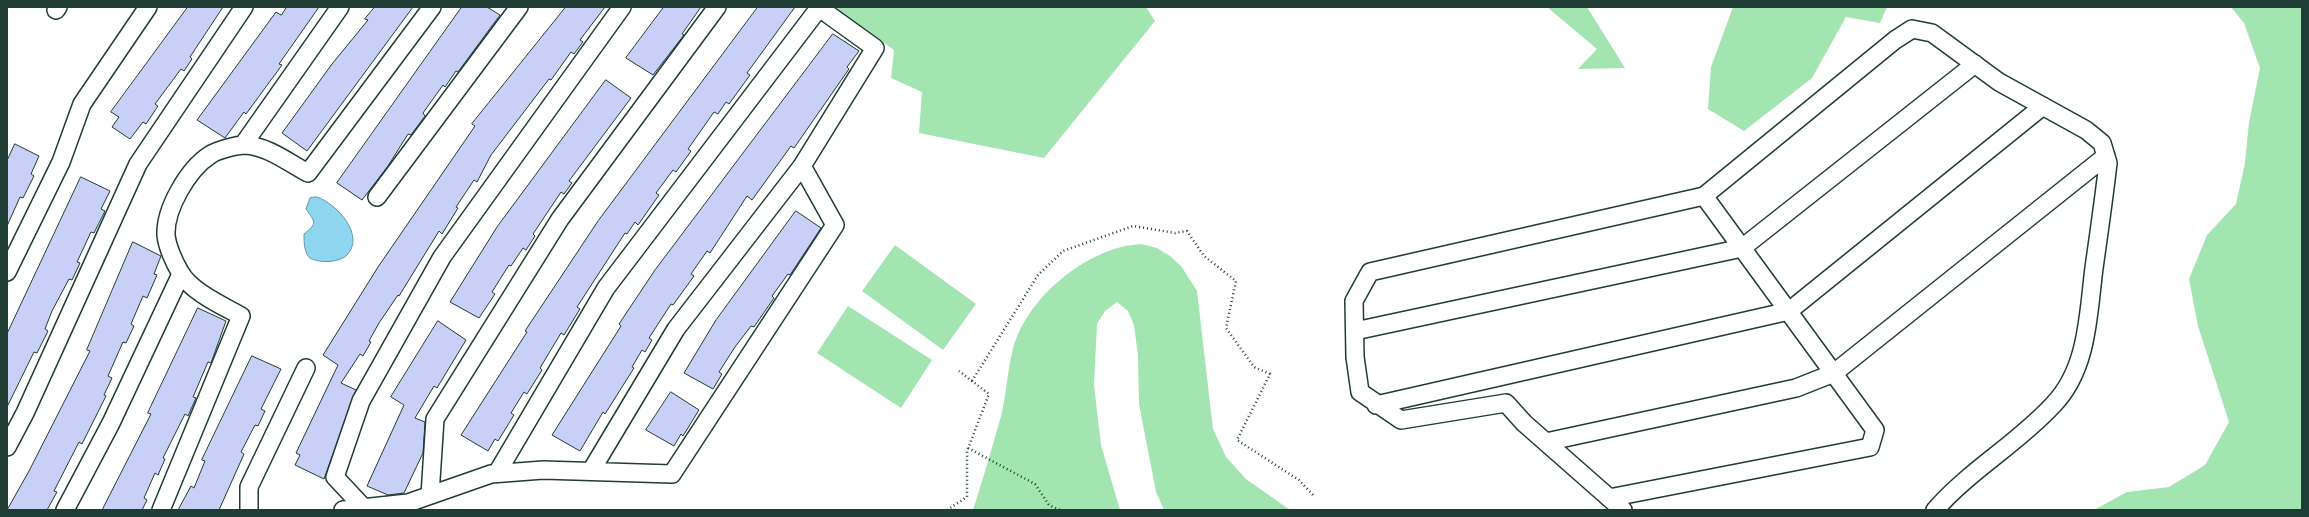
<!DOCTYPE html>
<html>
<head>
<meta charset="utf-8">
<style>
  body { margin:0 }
  #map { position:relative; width:2309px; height:517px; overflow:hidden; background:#fff; font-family:Delius,sans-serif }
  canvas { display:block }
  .frame { position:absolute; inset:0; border:8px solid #1f3d34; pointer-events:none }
</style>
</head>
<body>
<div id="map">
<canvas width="2309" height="517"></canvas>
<div class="frame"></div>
</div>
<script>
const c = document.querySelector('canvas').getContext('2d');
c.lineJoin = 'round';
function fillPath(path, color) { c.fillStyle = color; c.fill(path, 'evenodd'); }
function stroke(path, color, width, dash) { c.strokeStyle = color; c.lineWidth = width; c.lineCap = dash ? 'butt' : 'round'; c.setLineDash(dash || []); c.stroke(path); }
const green = new Path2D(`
  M834,7H1146L1155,21L1044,158L919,133L922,92L891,78L894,50Z
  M1547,7H1587L1625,68L1578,69L1597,49Z
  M1733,7H1887L1880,23L1846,17L1812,78L1744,131L1708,109L1711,67Z
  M2231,7H2302V510H2094L2127,492L2169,487L2205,465L2229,422L2198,326L2189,279L2207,235L2236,204L2245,163L2249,122L2260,68L2244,23Z
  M1141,244L1157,248L1170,256L1181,266L1197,291L1213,429L1226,457L1246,479L1290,510H1164L1156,492L1139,404L1138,356L1134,325L1128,311L1117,302L1105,311L1097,324L1094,385L1101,445L1120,510H973C983,479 992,448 1001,416C1006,396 1007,374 1012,353C1024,299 1087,247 1141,244Z
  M895,245L976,304L943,350L862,291Z
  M848,306L932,360L901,408L817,353Z`);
const water = new Path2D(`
  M317,197C336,203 367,236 346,256C338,263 318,263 310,258C304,253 304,242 304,234C318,223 315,222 306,209L310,198Z`);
const building = new Path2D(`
  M188,7H223L190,57L192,59L184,71L181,69L155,104L158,106L146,124L143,122L130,139L112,127L119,117L111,112Z
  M287,7H319L279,64L282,65L246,114L244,112L225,138L197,120L276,12L281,15Z
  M375,7H413L307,151L282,133L332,64L368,20L365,19Z
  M462,7H487L500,15L458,72L456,71L445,87L443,85L423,113L425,116L411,135L408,134L388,166L362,200L337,183Z
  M566,7H605L580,40L583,42L574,54L571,52L551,80L549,79L491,155L477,182L474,180L456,207L458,208L442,234L439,231L399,296L398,295L379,323L369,341L371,342L363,356L360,354L341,383L356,390L324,479L295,465L300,455L296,453L338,365L323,355L378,267L475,126L472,124Z
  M664,7H701L682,34L684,35L653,75L626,58Z
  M758,7H795L747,73L750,75L729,104L726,102L718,114L714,112L688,149L691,151L676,172L673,170L656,193L659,195L638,225L635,222L627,234L625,233L577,307L580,309L564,335L561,333L540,368L542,370L527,394L524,392L511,413L514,415L498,441L495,439L488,451L461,435L527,332L525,331L598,221Z
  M833,34L859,51L847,67L849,69L794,148L791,146L752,200L747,196L710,253L707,251L691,274L694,276L673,305L671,304L649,338L652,340L645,352L642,350L632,367L634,368L605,414L603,412L580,451L552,435L621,326L619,324L655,270Z
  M606,80L631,98L569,181L572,183L564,194L561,192L533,234L535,236L526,250L523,248L511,266L509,265L492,292L495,294L479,318L450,302L497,227Z
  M15,144L39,156L31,174L34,176L23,198L20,197L7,226V161Z
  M81,177L110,191L101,209L105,211L94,233L91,232L77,262L80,263L72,280L69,279L52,311L45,329L48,331L37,353L34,352L7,407V334Z
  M796,211L821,228L790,275L788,274L772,296L774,298L754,327L751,326L735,347L719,372L722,374L713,389L684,373L716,320Z
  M133,242L161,256L154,274L157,275L147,298L143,296L131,324L134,326L126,343L123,342L108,376L112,378L104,395L106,396L82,444L79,442L54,491L57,492L47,510H7L29,471L90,351L87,350Z
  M198,308L226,321L211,363L208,362L193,397L196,398L188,416L185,414L163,458L165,459L158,475L155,473L144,498L147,500L142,510H102L151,414L148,413Z
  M438,321L466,340L437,388L434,386L415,418L425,422L423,453L404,493L388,495L367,486L404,405L391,397Z
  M252,356L281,369L261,409L265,411L258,426L255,425L241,452L244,454L219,510H178L191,486L194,488L205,461L202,460Z
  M671,392L699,410L683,436L681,434L674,446L646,430Z`);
const path = new Path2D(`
  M972,381L1038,275L1063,251L1133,226L1175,233L1187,231L1204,256L1236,281L1226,328L1254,367L1270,374L1237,440L1299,480L1314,496
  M968,448L1035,484L1049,505L1060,510
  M947,510L967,497V451L989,394L959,371`);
const minor = new Path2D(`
  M56,10L58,7
  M243,145L340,7
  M377,197L519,7
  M7,272L61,162L82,104L148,7
  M1355,331L1742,248L1704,196
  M1376,405L1789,311L2043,106
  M1546,442L1796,388L1834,373L2106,156
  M7,447L25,413L138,164L244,7
  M591,471L676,329L802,166L875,48L818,7
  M497,473L606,288L819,8
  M430,495L435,419L560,219L717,7
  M1609,498L1870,447L1875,430L1742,248L1975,64
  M364,508L335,477L361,401L442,257L622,7
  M65,510L111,423L181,274
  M161,510L241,316C223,306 190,291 180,272C174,262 167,246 166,235C165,209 188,169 210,155C217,150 237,145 245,145C268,146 289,163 308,173L432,7
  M249,510V487L306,368
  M343,510L408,503L491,474L543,470L672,474L835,225L802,166
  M1623,510L1524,423L1506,403L1401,420L1360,392L1355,357L1354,301L1370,272L1704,196L1895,40L1912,29L1932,33L1999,82L2086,130L2102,143L2108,163C2104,198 2099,233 2094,268C2088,315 2088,369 2053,405C2017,444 1970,470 1935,510`);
fillPath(green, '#a3e5b0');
fillPath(water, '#8ed6ef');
stroke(water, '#6299a4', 1);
fillPath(building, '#c8d0f8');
stroke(building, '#1f3d34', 1);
stroke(minor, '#1f3d34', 20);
stroke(path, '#1f3d34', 2.5, [1, 3]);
stroke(minor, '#fff', 17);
</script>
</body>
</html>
